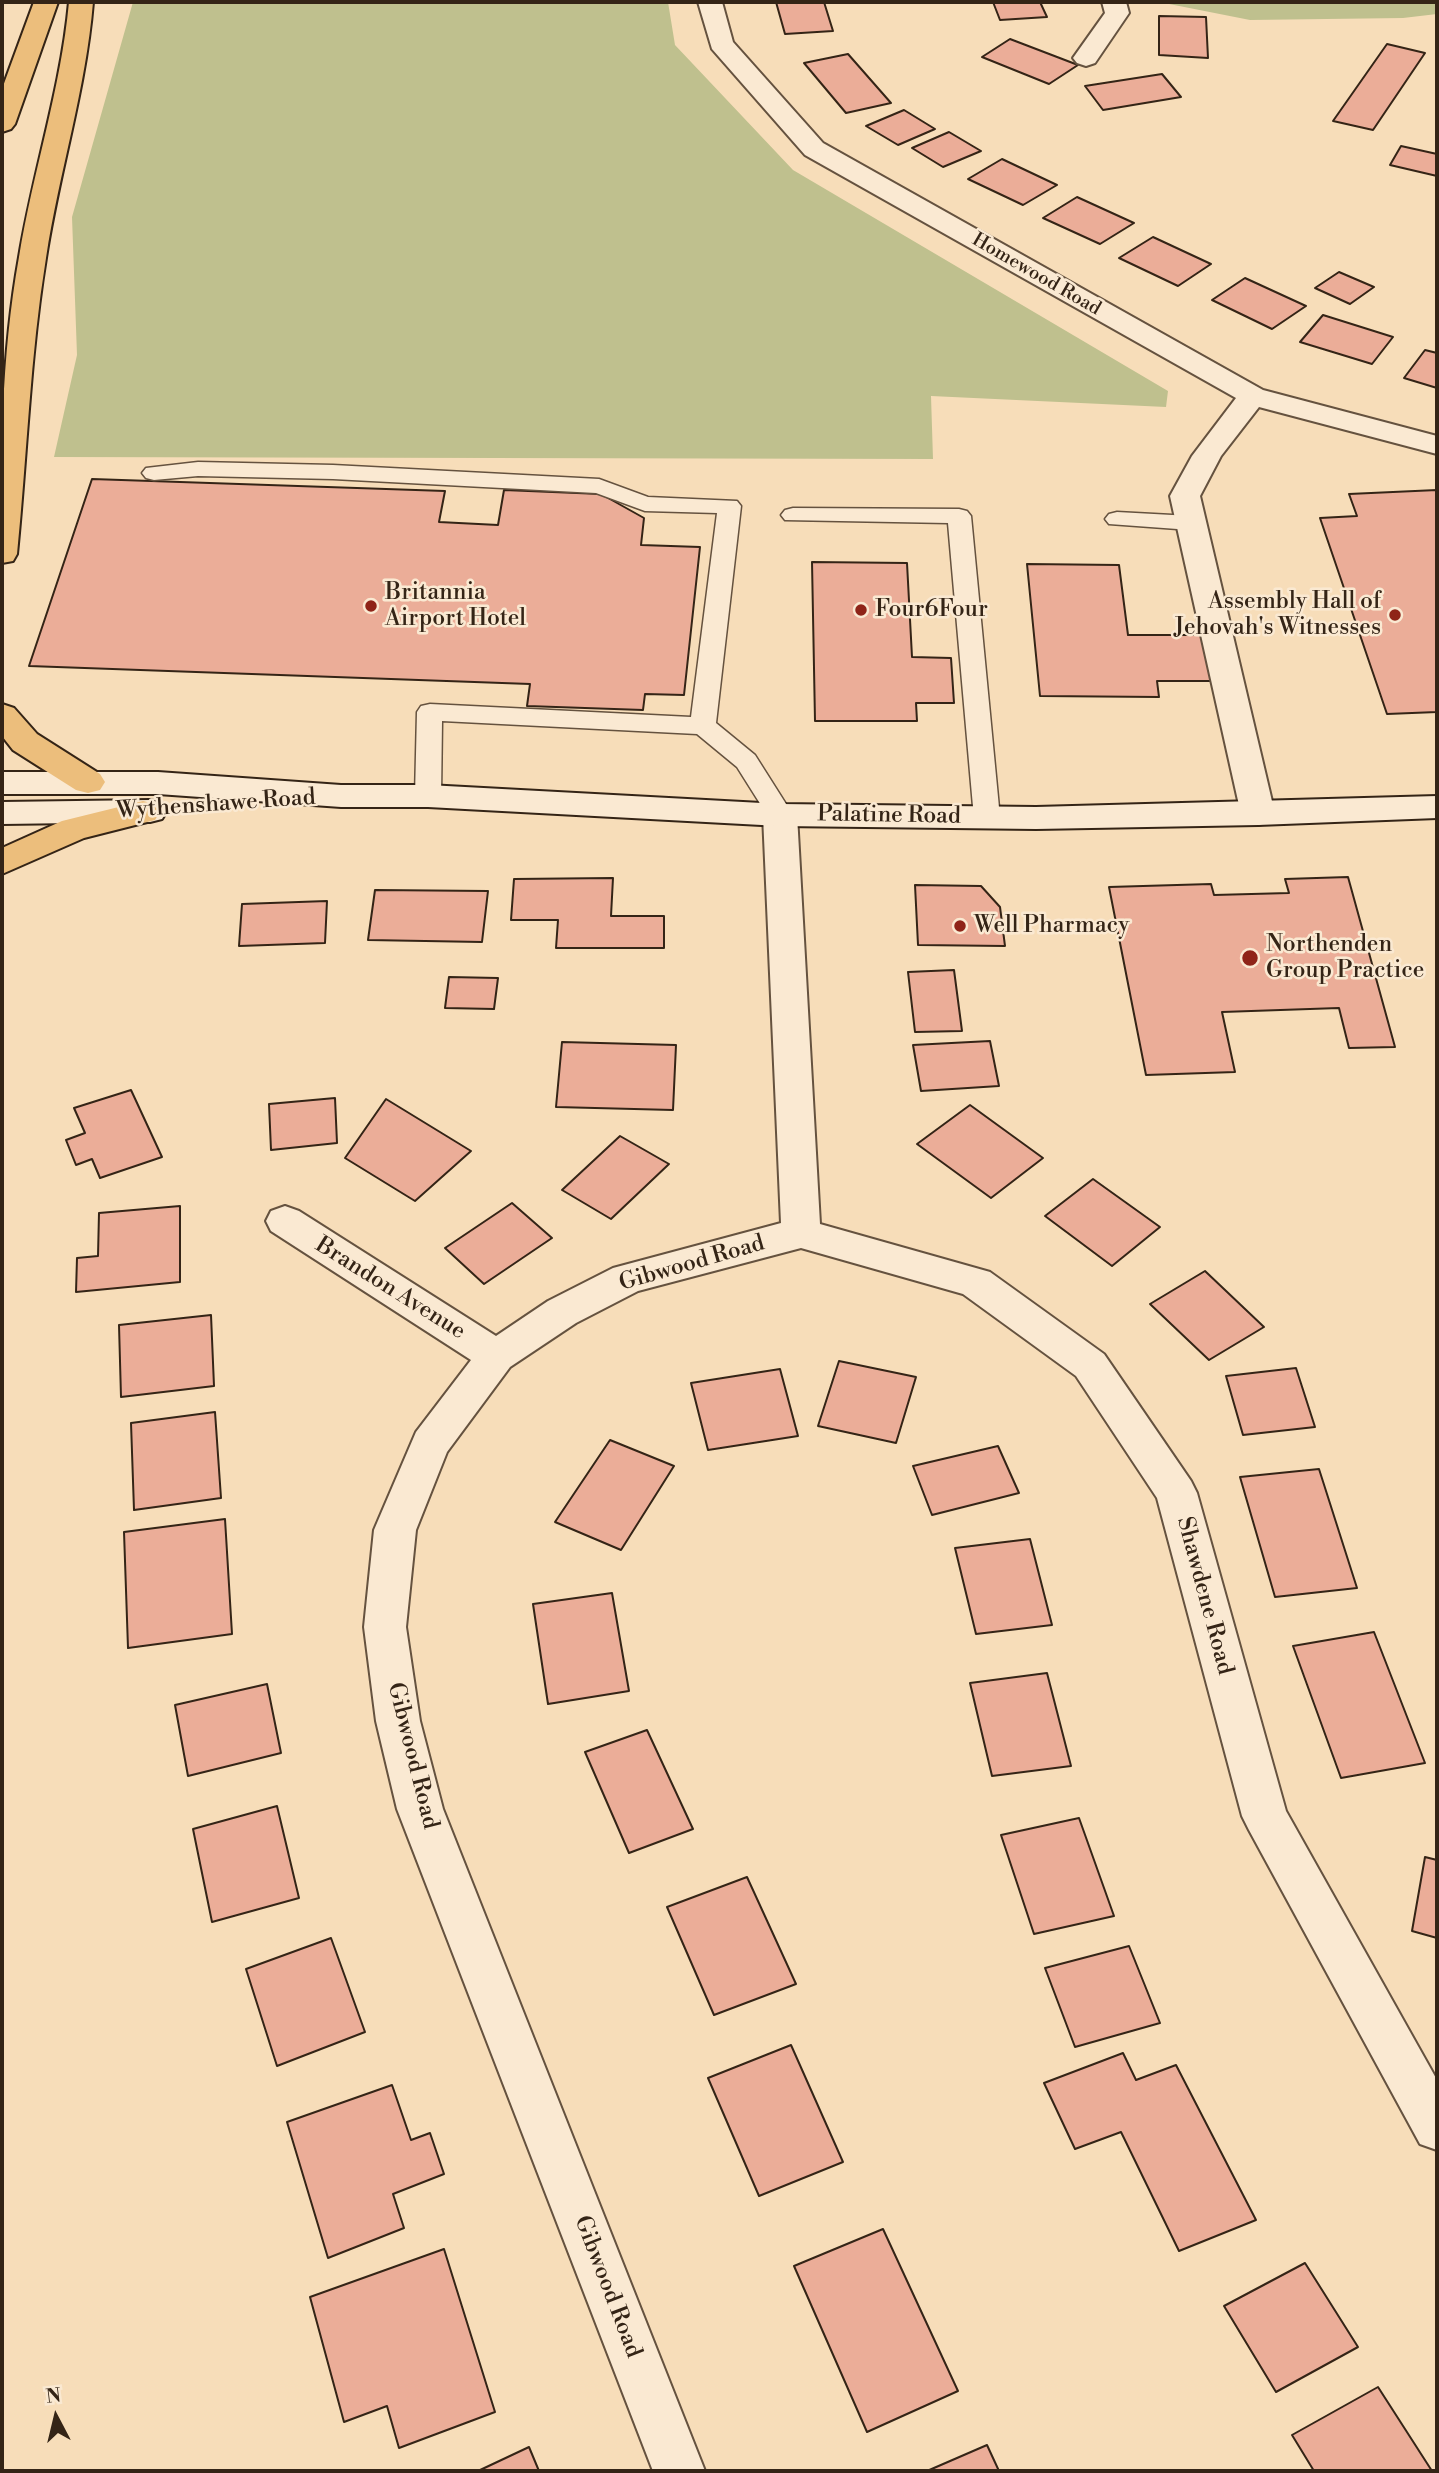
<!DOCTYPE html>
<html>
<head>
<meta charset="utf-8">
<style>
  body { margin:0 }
  #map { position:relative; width:1439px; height:2473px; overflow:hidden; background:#f7ddb9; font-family:"Libre Bodoni",serif }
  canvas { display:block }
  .frame { position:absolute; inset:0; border:4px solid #342416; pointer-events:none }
  .north { position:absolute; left:21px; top:2382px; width:70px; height:70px; -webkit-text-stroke:5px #fae9d2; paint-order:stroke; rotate:353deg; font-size:19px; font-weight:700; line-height:28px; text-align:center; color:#342416 }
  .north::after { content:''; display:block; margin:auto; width:24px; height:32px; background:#342416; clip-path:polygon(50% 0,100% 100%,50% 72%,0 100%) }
</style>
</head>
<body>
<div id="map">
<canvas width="1439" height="2473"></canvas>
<div class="frame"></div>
<div class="north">N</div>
</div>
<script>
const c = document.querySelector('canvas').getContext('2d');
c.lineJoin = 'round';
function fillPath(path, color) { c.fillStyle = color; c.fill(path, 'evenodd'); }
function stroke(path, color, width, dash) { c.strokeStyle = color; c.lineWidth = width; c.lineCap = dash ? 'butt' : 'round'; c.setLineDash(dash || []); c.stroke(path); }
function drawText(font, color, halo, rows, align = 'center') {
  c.font = font + ' "Libre Bodoni",serif'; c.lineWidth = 5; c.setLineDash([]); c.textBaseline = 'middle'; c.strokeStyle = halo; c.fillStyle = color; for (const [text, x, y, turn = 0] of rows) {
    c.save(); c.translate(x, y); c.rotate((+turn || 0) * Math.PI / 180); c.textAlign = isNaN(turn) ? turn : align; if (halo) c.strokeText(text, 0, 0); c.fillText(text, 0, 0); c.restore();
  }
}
const green = new Path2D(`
  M133,2H668L675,45L793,170L1168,391L1166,407L931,396L933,459L54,457L77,355L72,217Z
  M1159,2H1437V14L1403,18L1250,20Z`);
const building = new Path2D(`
  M776,2H824L833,31L785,34Z
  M993,2H1040L1047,17L1000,20Z
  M1159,16L1206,17L1208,58L1159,55Z
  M1010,39L1078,65L1049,84L982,57Z
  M1387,44L1425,53L1373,130L1333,121Z
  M848,54L891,103L846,113L804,63Z
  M1162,74L1181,97L1103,110L1085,86Z
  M904,110L935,129L898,145L866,126Z
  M949,132L981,151L943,167L912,148Z
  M1401,146L1437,154V176L1390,165Z
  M1002,159L1057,185L1023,205L968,179Z
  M1077,197L1134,223L1100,244L1043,218Z
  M1153,237L1211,264L1178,286L1119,258Z
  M1339,272L1374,287L1350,304L1315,288Z
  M1245,278L1306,306L1272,329L1212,300Z
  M1323,315L1393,337L1372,364L1300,342Z
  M1425,350L1437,353V388L1404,378Z
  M92,479L445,491L439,522L498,525L504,490L601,494L644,518L641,545L700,547L684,695L645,694L643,710L527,706L530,684L29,666Z
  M1437,490V712L1387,714L1320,518L1357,516L1349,494Z
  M812,562L907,563L912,657L951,658L954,703H916L917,721H815Z
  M1027,564L1119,565L1128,635H1204L1212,681H1157L1159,697L1040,696Z
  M1348,877L1395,1047L1349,1048L1339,1008L1222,1012L1235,1072L1146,1075L1109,887L1211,884L1214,895L1289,893L1285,879Z
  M613,878L611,916H664V948H556L558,920H511L514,879Z
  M915,885L981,886L1000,907L1005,946L918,945Z
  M375,890L488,891L482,942L368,940Z
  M327,901L325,943L239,946L242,904Z
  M954,970L962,1031L915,1032L908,972Z
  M449,977L498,978L494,1009L445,1008Z
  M990,1041L999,1086L921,1091L913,1045Z
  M562,1042L676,1045L673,1110L556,1107Z
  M131,1090L162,1157L100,1178L92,1159L76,1165L66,1140L85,1133L74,1108Z
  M335,1098L337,1143L271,1150L269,1104Z
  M386,1099L471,1151L415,1201L345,1158Z
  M970,1105L1043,1158L991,1198L917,1144Z
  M620,1136L669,1164L611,1219L562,1190Z
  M1093,1179L1160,1227L1112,1266L1045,1216Z
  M512,1203L552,1238L484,1284L445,1248Z
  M180,1206V1282L76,1292L77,1258L98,1256L99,1213Z
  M1205,1271L1264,1327L1209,1360L1150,1304Z
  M211,1315L214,1386L121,1397L119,1325Z
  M839,1361L916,1377L896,1443L818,1426Z
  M1296,1368L1315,1427L1243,1435L1226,1376Z
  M780,1369L798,1436L708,1450L691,1383Z
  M215,1412L221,1498L134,1510L131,1423Z
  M610,1440L674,1466L621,1550L555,1522Z
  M998,1446L1019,1493L932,1515L913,1466Z
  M1319,1469L1357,1588L1275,1597L1240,1477Z
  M225,1519L232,1634L128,1648L124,1532Z
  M1030,1539L1052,1625L976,1634L955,1548Z
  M612,1593L629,1691L548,1704L533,1604Z
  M1374,1632L1425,1763L1341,1778L1293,1646Z
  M1047,1673L1071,1766L992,1776L970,1683Z
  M267,1684L281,1753L188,1776L175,1705Z
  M647,1730L693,1829L629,1853L585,1752Z
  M277,1806L299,1898L212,1922L193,1829Z
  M1079,1818L1114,1916L1034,1934L1001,1835Z
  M1425,1857L1437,1860V1938L1412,1931Z
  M747,1877L796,1984L714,2015L667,1907Z
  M331,1938L365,2032L277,2066L246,1969Z
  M1129,1946L1160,2023L1075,2047L1045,1968Z
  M791,2045L843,2162L759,2196L708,2078Z
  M1123,2053L1136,2080L1176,2065L1256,2220L1179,2251L1121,2132L1075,2149L1044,2083Z
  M392,2085L411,2140L430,2133L444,2174L393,2194L404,2228L328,2258L287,2122Z
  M883,2229L958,2391L867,2432L794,2266Z
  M444,2249L495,2412L399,2448L387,2406L344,2422L310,2297Z
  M1305,2263L1358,2347L1276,2392L1224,2306Z
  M1378,2387L1432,2471H1314L1292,2435Z
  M987,2445L999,2471H927Z
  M529,2447L539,2471H478Z`);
const service = new Path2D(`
  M198,462L333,465L599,479L648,497L737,501L741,506L716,723L755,755L793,815L789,821L780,824L771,821L737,767L697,734L442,721L441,796L437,802L428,805L419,802L415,796L417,712L421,706L430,704L691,717L717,513L645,511L596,493L333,479L198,476L154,480L146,478L142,473L146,468Z
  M793,508L959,509L967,511L971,516L1000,818L996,824L987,827L978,824L974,818L948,523L785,520L781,515L785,510Z
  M1117,512L1191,516L1199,518L1203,523L1199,528L1191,530L1109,524L1105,519L1109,514Z`);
const minor = new Path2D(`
  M698,2H722L733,42L823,143L1263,390L1437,436V454L1259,407L1221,456L1200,496L1275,814L1270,822L1258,825L1246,822L1241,814L1170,496L1192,456L1236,398L805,155L712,49Z
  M1102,2H1126L1129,13L1095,63L1086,66L1077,63L1073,58L1105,13Z
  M780,804L792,807L797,815L820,1224L990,1272L1104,1354L1191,1481L1197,1493L1286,1811L1437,2080V2150L1420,2144L1249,1830L1242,1816L1157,1498L1076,1376L963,1294L801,1248L638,1291L576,1323L510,1367L447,1452L416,1530L406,1627L420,1721L443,1809L705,2471H653L397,1809L376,1721L364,1627L374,1530L416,1432L471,1360L271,1231L266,1221L271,1211L285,1206L299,1211L496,1336L548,1301L613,1268L781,1223L763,815L768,807Z`);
const secondary = new Path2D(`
  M2,772H158L341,785H428L780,804L1036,807L1437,796V818L1258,825L1036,829L780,826L428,807H341L158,794H2Z
  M150,800L162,803L167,811L162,819L150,822L2,824V802Z`);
const trunk = new Path2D(`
  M34,2H58L15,124L11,129L2,132V89Z
  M69,2H93C86,89 59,172 46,258C30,356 27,455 17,554L13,561L2,563C0,462 1,357 19,257C33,171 61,89 69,2Z
  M2,704L14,708L37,734L100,774L105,782L100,790L88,793L76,790L13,750L2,736Z
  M143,801L155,804L160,812L155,820L84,838L2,874V848L62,821Z`);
const markers = [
  [371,606,7,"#8f2418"],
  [861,610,7,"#8f2418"],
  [1395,615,7,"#8f2418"],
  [960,926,7,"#8f2418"],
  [1250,958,9,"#8f2418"]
];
const farStreetnames = [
  ["Homewood Road",1036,275,30]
];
const poiNames = [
  ["Britannia",385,593],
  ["Airport Hotel",385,619],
  ["Assembly Hall of",1381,602,"right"],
  ["Jehovah's Witnesses",1381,628,"right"],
  ["Four6Four",875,610],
  ["Well Pharmacy",974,926],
  ["Northenden",1266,945],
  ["Group Practice",1266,971]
];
const streetNames = [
  ["Wythenshawe Road",216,805,-4],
  ["Palatine Road",889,816,1],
  ["Gibwood Road",692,1264,-16],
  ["Brandon Avenue",390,1289,32],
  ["Shawdene Road",1204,1596,75],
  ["Gibwood Road",412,1756,76],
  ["Gibwood Road",607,2287,69]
];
fillPath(green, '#bfc08e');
fillPath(building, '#ebad98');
stroke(building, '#342416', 2);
stroke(service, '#65523f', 3);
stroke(minor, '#65523f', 4);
stroke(secondary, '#342416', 4);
stroke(trunk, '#342416', 4);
fillPath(service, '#fae9d2');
fillPath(minor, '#fae9d2');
fillPath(secondary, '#fae9d2');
fillPath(trunk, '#ecbe7c');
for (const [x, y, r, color] of markers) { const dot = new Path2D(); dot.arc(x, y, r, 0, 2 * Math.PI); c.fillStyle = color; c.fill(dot); stroke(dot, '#fae9d2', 2.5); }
drawText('19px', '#342416', '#fae9d2', farStreetnames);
drawText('23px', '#342416', '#fae9d2', poiNames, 'left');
drawText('23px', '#342416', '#fae9d2', streetNames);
</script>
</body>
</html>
